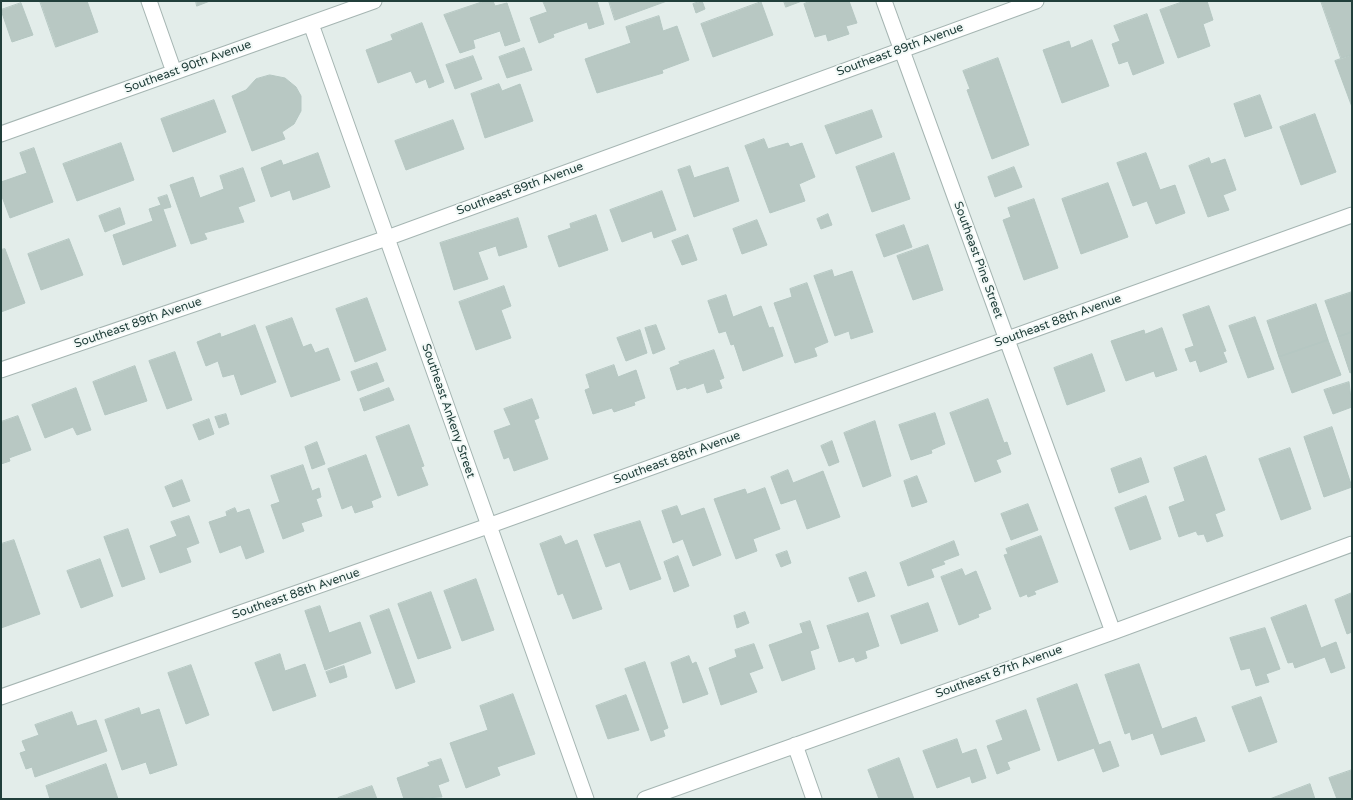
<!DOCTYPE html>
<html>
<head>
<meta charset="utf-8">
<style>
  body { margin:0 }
  #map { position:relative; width:1353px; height:800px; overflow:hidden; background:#e3edea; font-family:"Varela Round",sans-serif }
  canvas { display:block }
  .frame { position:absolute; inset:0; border:2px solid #213f3b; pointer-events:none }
</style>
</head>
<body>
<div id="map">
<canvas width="1353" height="800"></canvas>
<div class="frame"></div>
</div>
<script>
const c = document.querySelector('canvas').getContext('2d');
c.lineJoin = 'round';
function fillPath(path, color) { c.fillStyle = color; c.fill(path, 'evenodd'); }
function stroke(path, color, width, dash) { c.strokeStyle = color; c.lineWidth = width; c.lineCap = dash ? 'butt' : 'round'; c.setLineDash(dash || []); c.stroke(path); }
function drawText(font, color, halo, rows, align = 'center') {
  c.font = font + ' "Varela Round",sans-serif'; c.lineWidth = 4; c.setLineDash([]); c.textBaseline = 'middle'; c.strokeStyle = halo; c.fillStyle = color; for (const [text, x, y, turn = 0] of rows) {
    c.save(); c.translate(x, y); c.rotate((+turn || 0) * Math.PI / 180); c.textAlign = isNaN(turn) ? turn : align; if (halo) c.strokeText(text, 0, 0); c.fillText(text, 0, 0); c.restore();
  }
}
const building = new Path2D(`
  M40,1H87L98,32L56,47Z
  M196,1H210L197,6Z
  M485,1H493L495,6L507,3L520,41L505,46L500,31L473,40L475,48L460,53L444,15Z
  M543,1H597L604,24L589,29L587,22L553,34L554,37L539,43L530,18L547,12Z
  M609,1H667L615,20Z
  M702,1L705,9L696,13L693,4Z
  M784,1H802L786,7Z
  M811,1H849L857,23L846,26L849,34L828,41L826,34L815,37L804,4Z
  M1185,1H1207L1213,20L1203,24L1210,46L1178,58L1160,10Z
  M1321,1H1352V55L1341,58Z
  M761,2L773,35L713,57L701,24Z
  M21,3L33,35L12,42L1,10Z
  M1147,14L1164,63L1133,75L1128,61L1119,64L1112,44L1120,41L1114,26Z
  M659,16L663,31L677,26L689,60L662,70L663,73L597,93L585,59L631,43L626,27Z
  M422,23L444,82L429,88L426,79L416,83L411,71L378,83L366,50L393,40L391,35Z
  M1092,40L1109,86L1062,103L1043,50L1069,41L1071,48Z
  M524,48L532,70L507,78L499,57Z
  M1352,55V107L1335,61Z
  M473,56L482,79L455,89L446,65Z
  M998,58L1029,145L992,159L967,90L970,89L963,71Z
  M270,75L285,78L296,87L301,96V111L294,124L282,132L285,139L252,151L232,96L246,90L256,79Z
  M499,84L502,91L520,84L533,121L485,138L471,94Z
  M1260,95L1272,128L1245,137L1234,104Z
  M214,100L226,132L173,152L161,119Z
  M872,110L882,137L836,154L825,126Z
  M1315,114L1336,172L1301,185L1280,127Z
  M453,120L464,149L406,170L395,141Z
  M764,139L768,149L788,143L790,147L802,143L815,177L799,184L805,201L770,213L745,146Z
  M121,143L134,180L77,201L63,164Z
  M34,148L53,202L10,218L1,194V182L27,173L20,153Z
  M318,153L330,187L293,200L290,190L271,197L261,168L281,160L283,165Z
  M894,153L910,199L872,212L856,167Z
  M1146,153L1160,190L1175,185L1185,213L1156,224L1147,201L1133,206L1117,163Z
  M1209,158L1211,164L1225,159L1236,190L1223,195L1229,210L1208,217L1189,166Z
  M690,166L694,178L728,167L739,201L694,217L678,170Z
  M1014,167L1022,187L995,197L988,177Z
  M243,168L255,201L238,207L244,222L204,233L207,239L191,244L170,185L193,177L200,198L224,189L220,176Z
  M1108,183L1128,237L1081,254L1062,199Z
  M662,191L676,230L654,238L652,231L622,242L610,210Z
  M167,195L171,207L163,209L176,246L123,265L113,235L153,221L149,209L161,205L158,198Z
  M1034,199L1058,268L1024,280L1003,220L1011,217L1008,208Z
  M120,208L125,224L105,232L99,216Z
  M828,214L832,225L821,229L817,219Z
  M596,215L608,250L559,267L548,236L571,228L570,224Z
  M518,218L527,247L499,256L496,246L478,252L488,279L454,290L440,243Z
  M757,220L767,245L742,254L733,229Z
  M904,225L912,247L884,257L876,235Z
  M688,235L697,260L682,265L672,241Z
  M69,239L83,275L41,290L28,254Z
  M928,245L943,290L913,300L897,256Z
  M5,249L25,303L1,312V250Z
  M832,270L834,277L852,271L873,332L851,339L849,331L835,336L814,276Z
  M807,283L828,342L814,348L817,356L795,363L774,303L792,297L790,289Z
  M504,286L511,306L501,310L511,338L476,350L459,302Z
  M1352,292V332L1338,337L1325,301Z
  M726,295L733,317L761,306L769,328L773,327L783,356L743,371L734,344L731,345L726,331L719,333L708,301Z
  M367,298L386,350L355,362L336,309Z
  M1316,304L1328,340L1279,357L1267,321Z
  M1209,306L1226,351L1223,352L1227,362L1200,372L1196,360L1190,362L1185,349L1194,346L1183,315Z
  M1255,317L1274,369L1248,378L1229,326Z
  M292,318L303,347L311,344L315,353L328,348L340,380L291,397L266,327Z
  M255,325L276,382L241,395L234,374L223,377L218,361L206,366L197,342L220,333L221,337Z
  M656,325L665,349L653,354L645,328Z
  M1162,328L1177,370L1156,377L1154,371L1126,381L1111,341L1144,330L1145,334Z
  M640,330L647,353L626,361L617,338Z
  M1352,332V372L1350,373L1338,337Z
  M1328,340L1341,375L1292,393L1279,357Z
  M714,350L724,378L719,380L722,388L707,393L704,383L687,389L686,387L677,390L670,368L680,364L679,362Z
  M175,352L192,400L167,409L149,361Z
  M1092,354L1105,391L1067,405L1054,368Z
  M377,363L384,381L358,391L351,372Z
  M614,365L618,377L636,370L645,398L634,402L635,405L614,412L612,408L593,414L585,390L590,388L586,375Z
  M135,366L147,401L105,415L93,382Z
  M1349,382L1352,407L1333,414L1324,390Z
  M76,388L91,430L77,435L73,427L45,438L32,405Z
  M389,388L394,400L364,411L360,399Z
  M532,399L539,418L534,420L548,459L514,471L509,457L504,459L494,431L511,425L504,409Z
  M988,399L1004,443L1007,442L1011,454L996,460L1001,472L975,482L950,413Z
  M935,413L945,444L931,450L932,453L911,460L899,425Z
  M226,414L229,424L219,428L215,417Z
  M18,416L31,450L9,458L10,461L1,464V422Z
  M209,419L214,434L199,440L193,425Z
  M875,421L891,476L863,487L844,433Z
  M409,425L424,466L421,467L428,485L398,496L376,437Z
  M1332,427L1352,487L1324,497L1304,437Z
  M832,441L839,462L829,466L821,446Z
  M317,442L325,464L312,469L305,447Z
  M1290,448L1311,509L1281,520L1259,459Z
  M366,455L381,497L371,501L373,507L355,513L352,505L342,509L328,469Z
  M1206,456L1225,510L1215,514L1223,536L1207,542L1204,534L1198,535L1196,531L1179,537L1169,507L1185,501L1174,468Z
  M1141,458L1149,482L1119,493L1111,469Z
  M303,465L312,491L319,488L321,497L316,499L322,516L301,523L304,531L283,539L271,505L280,502L271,476Z
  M788,470L793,483L823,471L840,517L807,529L796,499L781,504L771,477Z
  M917,476L927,502L912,507L904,481Z
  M182,480L190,501L173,507L165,487Z
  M765,488L780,529L753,539L757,551L736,559L714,499L745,489L747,494Z
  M1146,496L1161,539L1130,550L1115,508Z
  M1028,504L1038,530L1011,540L1001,514Z
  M677,506L681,516L704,508L721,555L693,566L683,539L673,543L662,511Z
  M235,508L237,513L249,509L264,552L246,559L241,545L220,553L209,522L227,516L226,512Z
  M189,516L199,543L186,548L191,562L160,573L150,546L177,536L171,522Z
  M640,521L661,579L630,590L620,562L606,567L594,535Z
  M128,529L145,579L122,587L104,537Z
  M561,536L565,545L577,540L602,609L573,619L563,593L558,595L540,544Z
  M1041,536L1058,582L1034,591L1036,594L1028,597L1027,594L1020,597L1004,555L1008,554L1006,549Z
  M14,540L40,614L1,628V544Z
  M954,541L959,555L943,561L945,564L931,569L934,577L908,586L900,563Z
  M787,551L791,563L781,567L776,555Z
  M678,556L689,586L674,592L664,562Z
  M100,559L113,596L81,608L67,571Z
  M962,569L965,576L976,571L991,609L978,614L979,617L959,625L941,577Z
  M866,572L875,596L858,602L849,578Z
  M476,579L494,630L462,641L444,591Z
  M431,592L451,648L418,659L398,604Z
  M1352,593V632L1347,634L1335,600Z
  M928,603L938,631L901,644L891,616Z
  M1306,605L1321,648L1336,642L1345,668L1331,673L1325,657L1295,668L1293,662L1288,663L1271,618Z
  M320,606L329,633L360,622L371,653L325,670L305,611Z
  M389,609L415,682L396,689L370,616Z
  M745,612L749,623L737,628L734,616Z
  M868,613L879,646L865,651L867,658L856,662L854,657L839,662L827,626Z
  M810,621L819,648L810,651L815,669L782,681L769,645L803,633L800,624Z
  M1265,628L1280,669L1266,674L1269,682L1256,686L1250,668L1241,670L1230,638Z
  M754,644L763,668L749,673L757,692L721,705L709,668L737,657L735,650Z
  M280,654L285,671L305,664L316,696L273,711L255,663Z
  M689,656L692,664L696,662L708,694L683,703L671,663Z
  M645,662L668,728L663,730L665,736L651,741L625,669Z
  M1139,664L1162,729L1196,717L1205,741L1161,755L1153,733L1132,740L1130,732L1125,734L1105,675Z
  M191,665L209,715L186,724L168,673Z
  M344,666L347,677L330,683L326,672Z
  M1077,684L1099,745L1110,741L1119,766L1103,772L1094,748L1058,761L1037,699Z
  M513,694L535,754L497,767L500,775L466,788L450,743L488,730L480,706Z
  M626,695L639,730L608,739L596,706Z
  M1261,697L1277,742L1249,752L1232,707Z
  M139,708L141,715L159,709L177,765L150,774L146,762L122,770L105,720Z
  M1026,710L1040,750L1007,762L1010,769L997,774L987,746L1003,740L996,721Z
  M72,712L77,726L96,720L107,751L35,777L32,767L26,769L20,753L26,751L22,741L39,735L35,725Z
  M957,739L962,754L976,749L986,778L972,783L970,776L937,788L923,751Z
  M899,758L914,799H879L868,770Z
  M441,759L449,781L438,785L442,797L404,799L397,778L430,766L428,763Z
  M106,764L118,799H50L46,786Z
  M1352,770V799H1337L1329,778Z
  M1310,784L1315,799H1270Z
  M372,786L377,799H338V798Z`);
const minor = new Path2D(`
  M149,1L174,72
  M884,1L1113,632
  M311,24L586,799
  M1,134L374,1
  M1,370L387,238L1036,1
  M1,697L488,526L1352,215
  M795,745L814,799
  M645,799L1113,632L1352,544`);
const streetNames = [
  ["Southeast 89th Avenue",900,50,-20],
  ["Southeast 90th Avenue",188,67,-20],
  ["Southeast 89th Avenue",520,189,-20],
  ["Southeast Pine Street",978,260,70],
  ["Southeast 88th Avenue",1058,321,-20],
  ["Southeast 89th Avenue",138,323,-19],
  ["Southeast Ankeny Street",448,411,71],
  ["Southeast 88th Avenue",677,458,-20],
  ["Southeast 88th Avenue",296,594,-19],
  ["Southeast 87th Avenue",999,672,-20]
];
fillPath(building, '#b8c8c3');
stroke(building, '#b5c7c2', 1);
stroke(minor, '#a5b5b2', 17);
stroke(minor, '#fff', 15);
drawText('12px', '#213f3b', '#f3f9f7', streetNames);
</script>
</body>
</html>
